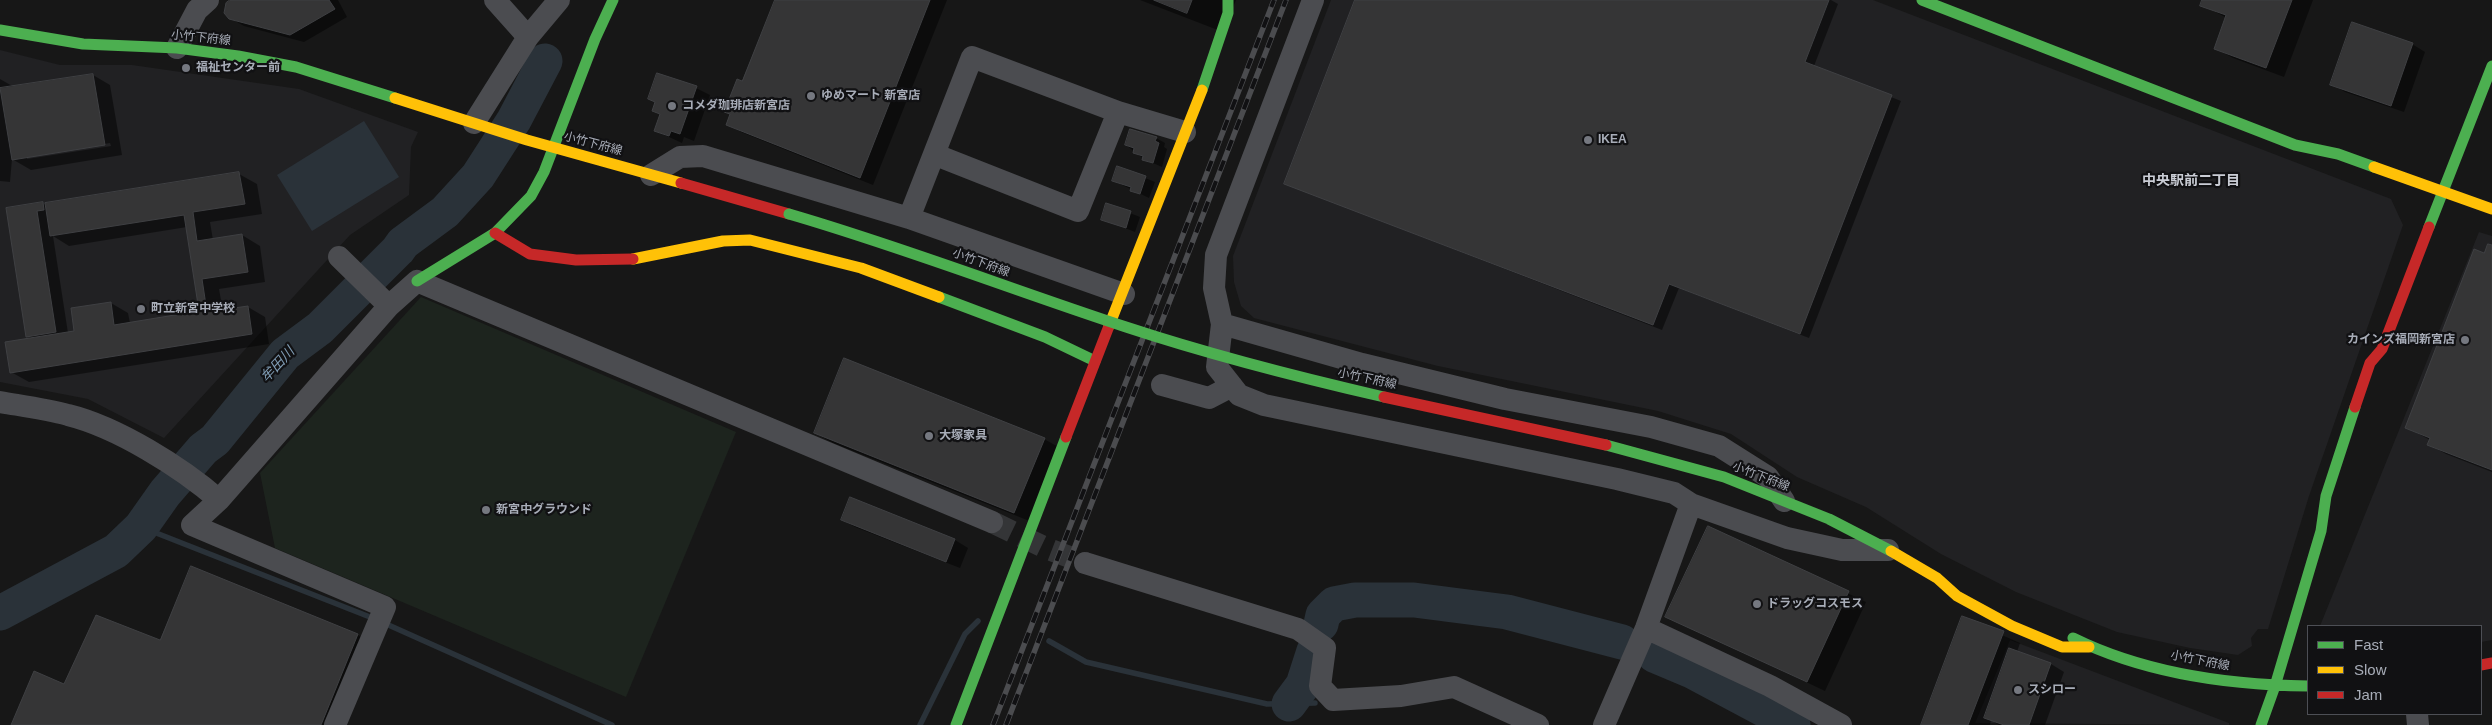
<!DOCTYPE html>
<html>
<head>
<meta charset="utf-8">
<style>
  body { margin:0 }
  #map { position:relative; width:2492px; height:725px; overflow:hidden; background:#171717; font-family:Helvetica,sans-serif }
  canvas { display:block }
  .legend { position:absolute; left:2307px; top:625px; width:175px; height:90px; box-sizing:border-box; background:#111113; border:1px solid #4d4f55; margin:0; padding:6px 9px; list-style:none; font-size:15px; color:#a8adb8 }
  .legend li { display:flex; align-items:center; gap:10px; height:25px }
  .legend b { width:25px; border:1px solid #4d4f55 }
</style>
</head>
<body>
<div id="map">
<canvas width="2492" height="725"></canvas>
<ul class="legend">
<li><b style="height:6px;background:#4caf50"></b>Fast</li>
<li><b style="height:6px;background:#ffc107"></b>Slow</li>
<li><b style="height:6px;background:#c62828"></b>Jam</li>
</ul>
</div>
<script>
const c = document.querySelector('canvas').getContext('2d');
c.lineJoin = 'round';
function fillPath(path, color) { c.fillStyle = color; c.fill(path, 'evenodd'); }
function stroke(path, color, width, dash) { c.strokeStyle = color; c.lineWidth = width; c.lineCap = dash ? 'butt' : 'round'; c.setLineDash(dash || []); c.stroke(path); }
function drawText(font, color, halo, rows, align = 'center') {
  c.font = font + ' Helvetica,"Noto Sans JP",sans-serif'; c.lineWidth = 4.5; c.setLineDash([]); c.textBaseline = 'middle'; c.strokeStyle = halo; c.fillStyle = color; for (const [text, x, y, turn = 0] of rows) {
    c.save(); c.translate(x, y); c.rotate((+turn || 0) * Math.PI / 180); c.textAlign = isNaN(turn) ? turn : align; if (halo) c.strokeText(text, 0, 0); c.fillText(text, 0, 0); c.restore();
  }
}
const built = new Path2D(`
  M1331,0H1873L2391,199L2403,225L2309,496L2268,629H2258L2251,638L2252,646L2238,655L2190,648L2117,632L2016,592L1941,554L1866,507L1797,477L1731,434L1658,411L1438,366L1254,318L1241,306L1234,282L1233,256Z
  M0,50L60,65H132L299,89L418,132L411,147L409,195L350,235L164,438L88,399L0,382Z
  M2479,232L2492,236V640L2481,642V626H2320Z
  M2010,640L2229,723V725L1975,723Z`);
const green = new Path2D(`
  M421,297L736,432L626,697L275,548L260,473Z`);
const water = new Path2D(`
  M364,121L399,177L312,231L277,175Z`);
const shadow = new Path2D(`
  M232,0H338L347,17L304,42L244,26L230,18Z
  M776,0H947L873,185L741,132L727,124Z
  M1140,0H1236L1223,32Z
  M1357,0H1831L1838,4L1814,66L1901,101L1809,338L1679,288L1662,330L1286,184Z
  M2204,0H2313L2284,77L2233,58L2215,48L2227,18L2202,5Z
  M2412,44L2425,52L2404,112L2345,92L2332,84Z
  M93,75L110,85L122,155L31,170L12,159L10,182L0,181V79L14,87ZM110,143L111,146L27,159V157Z
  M696,88L710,95L694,141L684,137L682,143L656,131L661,115L653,110Z
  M1156,138L1165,143L1164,147L1167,149L1162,167L1144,159L1126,145Z
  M1118,167L1155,182L1149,198L1114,181Z
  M239,174L257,184L262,214L210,222L213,240L242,235L260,246L265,282L219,289L223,311L248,307L265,317L269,344L29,382L11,372L32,339L27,336L7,209L43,203L47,206ZM187,227L201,312L130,323L128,313L111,303L76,332L68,333L53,236L69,246Z
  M1107,204L1140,217L1135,232L1102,219Z
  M2492,246V472L2446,454L2428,444L2430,440L2406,427L2485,254Z
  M815,433L1044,439L1062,449L1032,522L833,443Z
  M850,499L955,540L968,548L960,568L855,527L842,520Z
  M1708,527L1866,602L1825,691L1667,616Z
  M191,568L358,635L375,646L343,725H12L64,685L161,641Z
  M1963,618L2020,643L2017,652L2051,664L2064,672L2045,725H1999L1991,720L1990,725H1923Z`);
const stream = new Path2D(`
  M141,527L375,619
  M384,623L612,725
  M1049,641L1086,662L1267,704L1315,703
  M920,725L965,634L978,621`);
const river = new Path2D(`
  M0,613L116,551L141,527L165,493L203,449L215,440L285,354L320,328L398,250L403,243L445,212L478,176L514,120L545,61
  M1321,624L1323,615L1334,604L1355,600H1414L1507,612L1622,642
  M1654,655L1692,671L1793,725
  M1289,704L1303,685L1314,651`);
const building = new Path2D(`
  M230,0H329L335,9L290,35L229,19L224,13L226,3Z
  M775,0H930L860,178L726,125L730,114L724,112L737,79L742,81Z
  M1154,0H1192L1187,13Z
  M1355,0H1829L1805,62L1892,95L1800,334L1669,284L1653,325L1284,184Z
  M2202,0H2292L2266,68L2214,49L2226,15L2200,6Z
  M2352,22L2413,43L2391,106L2330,85Z
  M657,73L697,86L680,134L671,131L669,136L654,131L660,114L652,111L655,102L648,99Z
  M93,74L105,145L12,160L0,88Z
  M1130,129L1157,137L1155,141L1159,143L1153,163L1142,160L1143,156L1133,153L1134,148L1125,145Z
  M1117,166L1146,176L1140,194L1130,191L1131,187L1112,181Z
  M239,172L245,204L193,212L197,241L242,234L248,272L202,279L207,312L248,306L252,334L10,373L5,342L74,331L71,308L111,302L114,325L199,311L184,215L50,236L45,203Z
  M43,202L44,210L37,211L56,332L26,337L6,208Z
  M1106,203L1131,211L1126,228L1101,220Z
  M2488,244L2492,245V470L2427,445L2430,438L2405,428L2474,249L2484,253Z
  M844,358L1045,438L1014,513L814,433Z
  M850,497L955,539L946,562L841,520Z
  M1708,526L1849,591L1807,682L1665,617Z
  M191,566L358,634L321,725H11L34,671L64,684L96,615L160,640Z
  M1962,616L2004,631L1968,725H1921Z
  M2009,648L2051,663L2029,725H2004L1984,718Z`);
const streetTunnel = new Path2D(`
  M992,522L1046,548L1085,563`);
const street = new Path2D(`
  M495,0L528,37
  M1313,0L1216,255L1214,288L1222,324L1217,367L1239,395L1264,405L1617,479L1674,493L1691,504L1787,538L1842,550H1888
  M177,48L197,10L208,0
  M474,123L528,37L559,0
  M936,155L1078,211L1118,112
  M651,175L680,157L703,156L909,218L1124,294
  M909,218L972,57L1118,112L1185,132
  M339,257L389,306
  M1222,324L1362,364L1505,399L1651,427L1719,446L1768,477L1784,501
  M1162,385L1209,398L1232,386
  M0,402C23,406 46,409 68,415C117,427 181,467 219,500
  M1085,563L1298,629L1325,648L1320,686L1333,700L1401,696L1454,687L1538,725
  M1646,628L1770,686L1841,725
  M2417,714L2418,725
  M335,725L385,607L192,525L219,500L389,306L417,281L992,522
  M1604,725L1646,628L1691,504`);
const fast = new Path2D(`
  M1922,0L2295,145L2338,154L2374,167
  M0,30L83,44L177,48L238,56L296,67L395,98
  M1202,90L1228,13V0
  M2429,227L2492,66
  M417,281L495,233L531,196L544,172L595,39L613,0
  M939,297L1045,337L1095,361
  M1606,445L1724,477L1829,519L1891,551
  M2073,638C2146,674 2228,685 2308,686
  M956,725L1066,437
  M2261,725L2275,686L2321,531L2326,496L2355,407`);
const slow = new Path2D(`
  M395,98L527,140L681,183
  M2374,167L2492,209
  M633,259L723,241L750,240L861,268L939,297
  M1109,326L1202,90
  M1891,551L1937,578L1957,596L2012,626L2062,647H2089`);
const jam = new Path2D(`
  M681,183L789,214
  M495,233L530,254L576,260L633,259
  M2355,407L2370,363L2382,349L2429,227
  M1066,437L1109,326
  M2481,665L2492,663`);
const rail = new Path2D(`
  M993,725L1274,0
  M1006,725L1286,0`);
const fastBridge = new Path2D(`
  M789,214C903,247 1013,290 1126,327C1211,355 1297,377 1384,397`);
const jamBridge = new Path2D(`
  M1384,397L1606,445`);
const markers = [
  [186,68,5,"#757880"],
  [811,96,5,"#757880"],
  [672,106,5,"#757880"],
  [1588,140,5,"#757880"],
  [141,309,5,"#757880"],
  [2465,340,5,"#757880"],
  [929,436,5,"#757880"],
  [486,510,5,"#757880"],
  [1757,604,5,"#757880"],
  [2018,690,5,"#757880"]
];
const streetNames = [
  ["小竹下府線",201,38,6],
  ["小竹下府線",593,144,15],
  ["小竹下府線",981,263,20],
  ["小竹下府線",1367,379,12],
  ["小竹下府線",1761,477,21],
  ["小竹下府線",2200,661,11]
];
const poiNames = [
  ["福祉センター前",196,68],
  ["ゆめマート 新宮店",821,96],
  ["コメダ珈琲店新宮店",682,106],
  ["IKEA",1598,140],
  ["町立新宮中学校",151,309],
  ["カインズ福岡新宮店",2455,340,"right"],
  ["大塚家具",939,436],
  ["新宮中グラウンド",496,510],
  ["ドラッグコスモス",1767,604],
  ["スシロー",2028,690]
];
const neighbourhoodNames = [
  ["中央駅前二丁目",2191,181]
];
const waterNames = [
  ["牟田川",278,365,-47]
];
fillPath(built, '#212123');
fillPath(green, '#1d241e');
fillPath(water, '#2a3239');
fillPath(shadow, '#0007');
stroke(stream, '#2a3239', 5.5);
stroke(river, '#2a3239', 35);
fillPath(building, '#353536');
stroke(building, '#3f4043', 1);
stroke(streetTunnel, '#343537', 22, [22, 11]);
stroke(street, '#4b4c50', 22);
stroke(fast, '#4caf50', 11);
stroke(slow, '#ffc107', 11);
stroke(jam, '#c62828', 11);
stroke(rail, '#4b4c4f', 5.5);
stroke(rail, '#111113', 4, [11]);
stroke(fastBridge, '#4caf50', 11);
stroke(jamBridge, '#c62828', 11);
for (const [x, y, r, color] of markers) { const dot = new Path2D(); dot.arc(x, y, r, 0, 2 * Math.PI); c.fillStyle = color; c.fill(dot); stroke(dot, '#111113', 2); }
drawText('12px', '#a8adb8', '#111113', streetNames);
drawText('bold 12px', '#a8adb8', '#111113', poiNames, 'left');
drawText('bold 14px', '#c9ccd4', '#111113', neighbourhoodNames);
drawText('italic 14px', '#7f9bb3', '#111113', waterNames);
</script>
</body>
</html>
